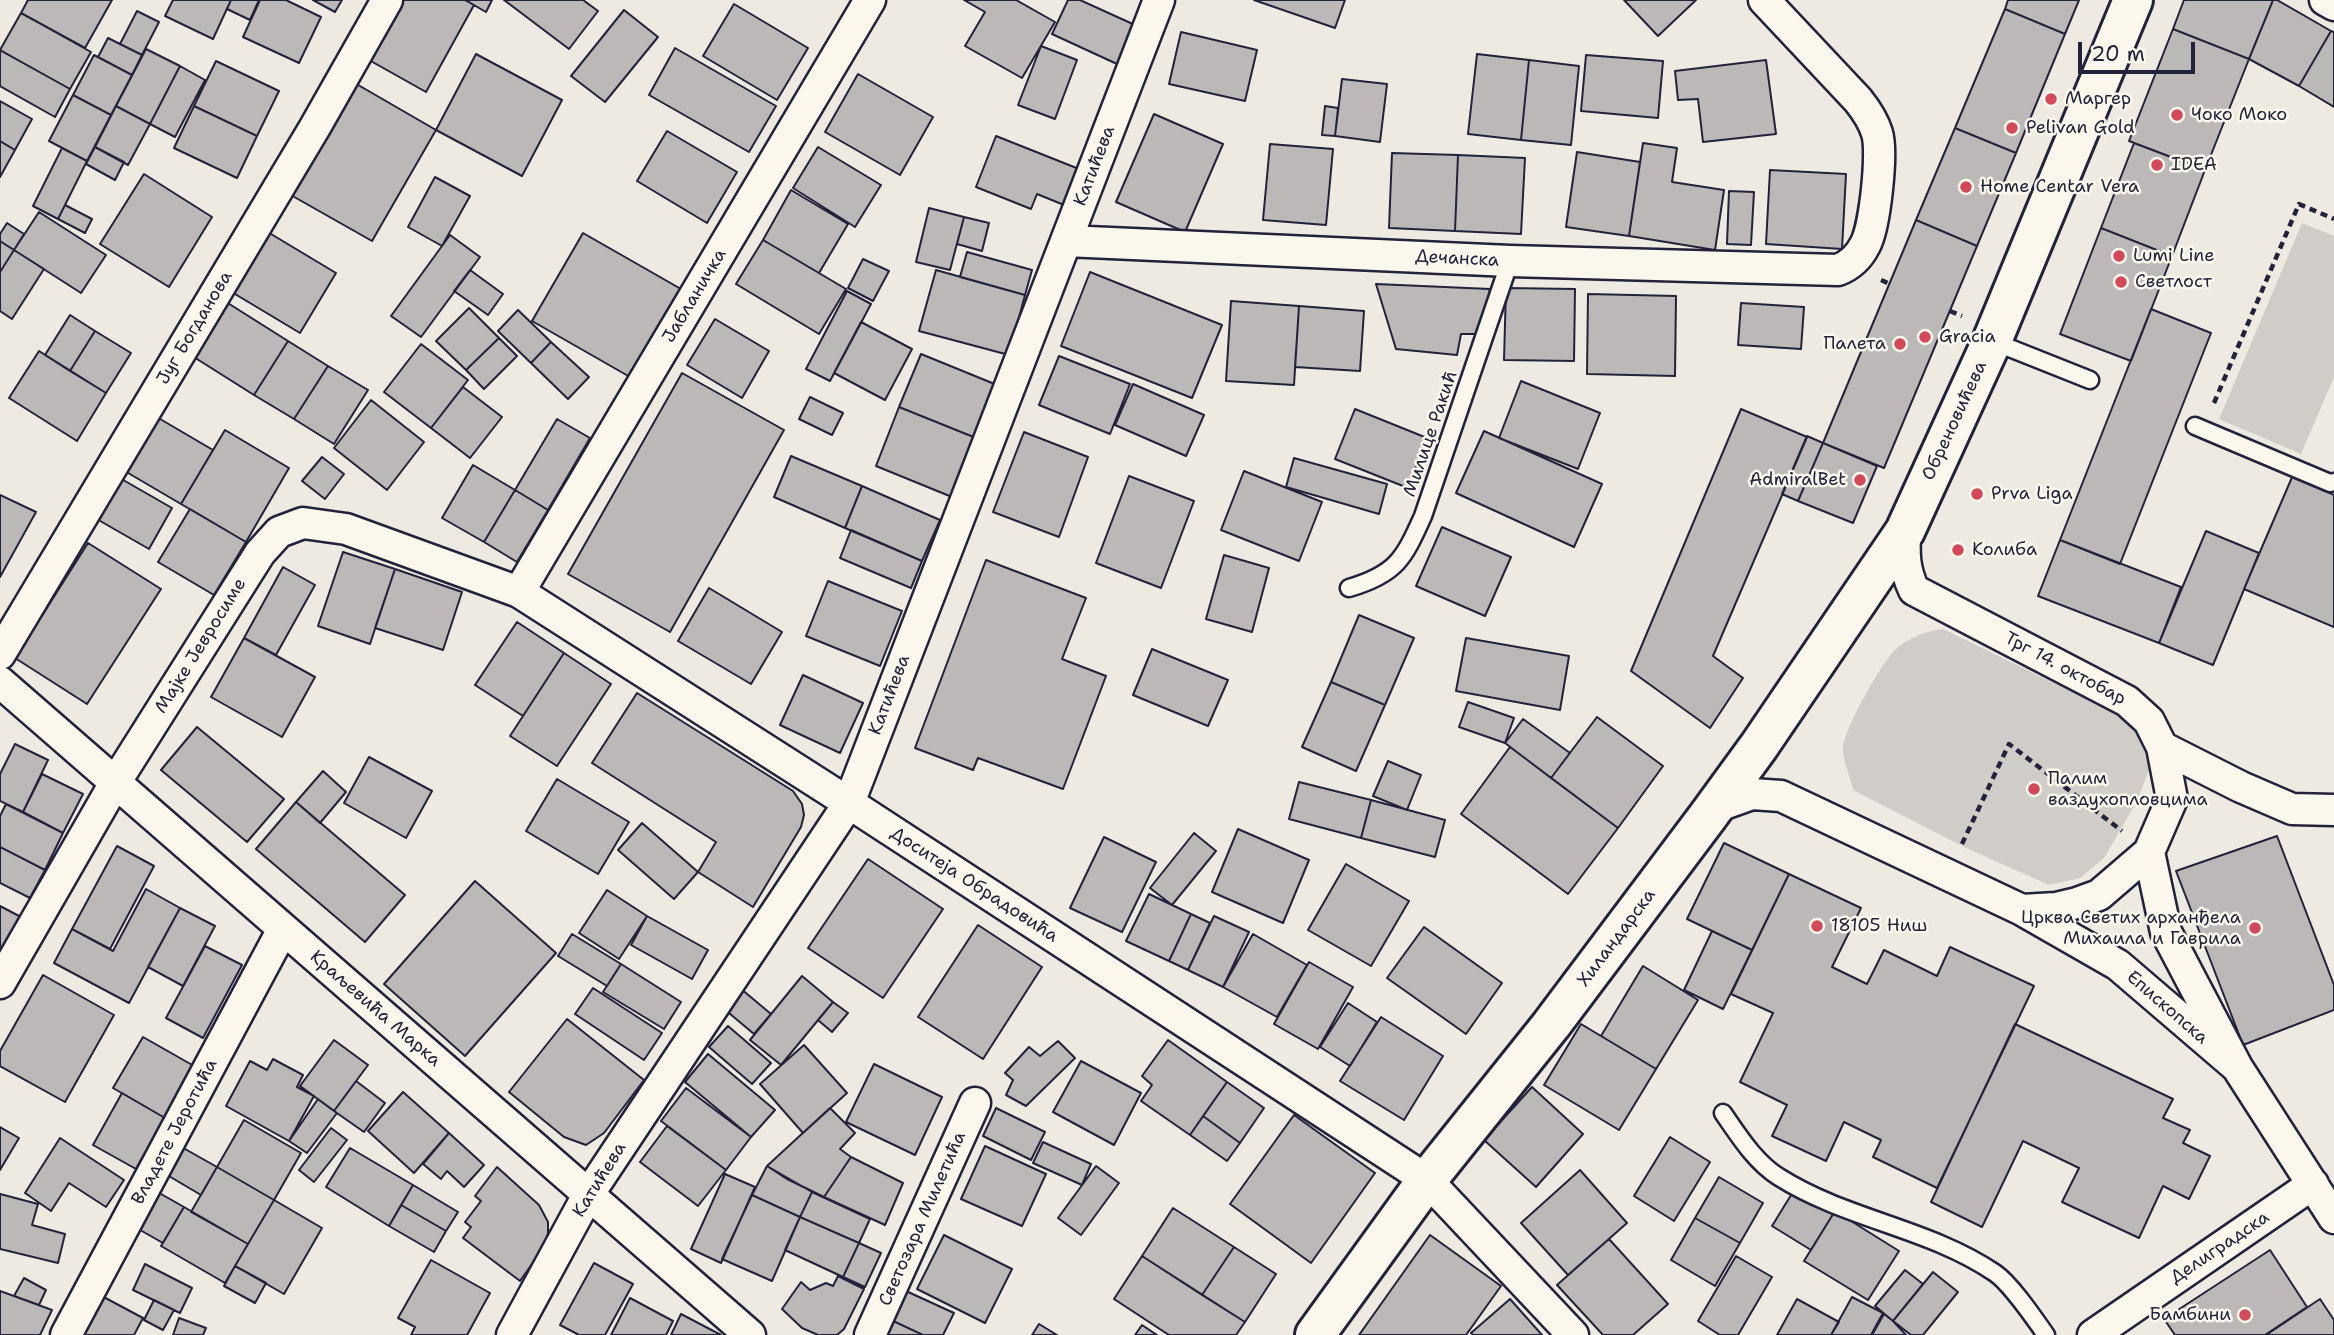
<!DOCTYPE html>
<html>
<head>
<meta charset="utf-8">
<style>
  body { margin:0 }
  #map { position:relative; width:2334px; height:1335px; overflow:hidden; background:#eeeae2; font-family:"Shantell Sans",sans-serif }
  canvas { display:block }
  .scale { position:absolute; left:2078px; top:42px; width:117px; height:32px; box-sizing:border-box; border:4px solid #22223b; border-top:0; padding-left:9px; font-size:21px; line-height:24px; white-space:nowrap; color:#22223b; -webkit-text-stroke:5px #fbf7ec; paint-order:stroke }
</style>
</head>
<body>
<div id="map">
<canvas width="2334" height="1335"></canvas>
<div class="scale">20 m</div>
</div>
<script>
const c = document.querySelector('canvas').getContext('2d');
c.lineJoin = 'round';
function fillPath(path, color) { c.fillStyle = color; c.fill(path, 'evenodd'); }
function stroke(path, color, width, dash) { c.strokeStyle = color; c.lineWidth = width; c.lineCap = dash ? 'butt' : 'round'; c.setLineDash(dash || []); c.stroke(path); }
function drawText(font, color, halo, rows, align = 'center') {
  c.font = font + ' "Shantell Sans",sans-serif'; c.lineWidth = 5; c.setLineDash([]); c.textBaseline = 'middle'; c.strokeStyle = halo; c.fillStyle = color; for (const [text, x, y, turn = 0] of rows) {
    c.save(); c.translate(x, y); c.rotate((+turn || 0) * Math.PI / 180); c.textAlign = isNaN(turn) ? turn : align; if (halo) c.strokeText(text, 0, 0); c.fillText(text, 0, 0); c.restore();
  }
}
const green = new Path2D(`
  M2302,223L2334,236V377L2301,454L2219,419Z
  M1943,629L2122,716L2144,735L2153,760L2137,801L2104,858L2080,878L2049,885L1964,847L1853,790C1851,777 1842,760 1843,747C1845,728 1883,659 1898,647C1911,637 1926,631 1943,629Z`);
const building = new Path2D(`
  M28,0H112L85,48L21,13Z
  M173,0H231L213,39L165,16Z
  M231,0H259L250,20L227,9Z
  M260,0H286L321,17L299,63L243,37Z
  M313,0H342L335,12Z
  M403,0H465L474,5L426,92L369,60Z
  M465,0H492L486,12Z
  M504,0H583L598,11L569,49Z
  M964,0H1016L1055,22L1022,78L965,46L985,12Z
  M1068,0H1080L1135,25L1117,64L1052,34Z
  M1254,0H1345L1335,28Z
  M1624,0H1696L1658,36Z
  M2008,0H2079L2065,34L2005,9Z
  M2184,0H2273L2249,59L2173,29Z
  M2273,0H2277L2331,31L2299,86L2249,59Z
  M734,4L808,48L777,100L703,56Z
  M2005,9L2065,34L2016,153L1955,128Z
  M624,10L658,37L605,102L571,76Z
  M137,11L159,22L142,55L120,44Z
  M21,13L91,52L70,89L0,50Z
  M2173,29L2249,59L2205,170L2129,141Z
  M2331,31L2334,32V107L2299,86Z
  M1181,32L1257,50L1245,101L1169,84Z
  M108,38L142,55L132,75L98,57Z
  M1041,46L1077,60L1055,119L1018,105Z
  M675,48L776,106L749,152L649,95Z
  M146,49L180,66L150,124L116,106Z
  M0,50L70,89L55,117L0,86Z
  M476,54L562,100L522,176L436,130Z
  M1477,54L1529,60L1521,140L1468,134Z
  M94,55L132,75L111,115L73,95Z
  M1586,55L1663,61L1658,118L1581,111Z
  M1529,60L1579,66L1571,145L1521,140Z
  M1766,60L1776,134L1703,142L1698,99L1678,100L1675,71Z
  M216,61L279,91L257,136L194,106Z
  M180,66L205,80L175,137L150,124Z
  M858,74L933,117L900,175L825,132Z
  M1342,79L1387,84L1380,142L1335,136Z
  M353,82L436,130L372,241L289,194Z
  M73,95L111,115L87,161L49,141Z
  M0,101L32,119L15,150L0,141Z
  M116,106L150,124L128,165L95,147Z
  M194,106L257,136L237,178L174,148Z
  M1325,106L1338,108L1335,136L1322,135Z
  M1154,114L1223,144L1185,232L1116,202Z
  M1955,128L2016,153L1977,246L1916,220Z
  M667,131L737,172L707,223L637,181Z
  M996,136L1079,169L1064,205L1037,194L1031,209L976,187Z
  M0,141L15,150L0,177Z
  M1643,143L1677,148L1672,182L1724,190L1715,250L1629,236Z
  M2134,143L2205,170L2172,256L2101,228Z
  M1270,144L1333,149L1326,225L1263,220Z
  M95,147L124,162L115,180L86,164Z
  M818,147L881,185L855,227L793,188Z
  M62,148L87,161L58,219L33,206Z
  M1577,152L1640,162L1629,236L1566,227Z
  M1392,153L1458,155L1455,231L1389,228Z
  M1458,155L1525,158L1521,234L1455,231Z
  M1770,170L1846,174L1842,249L1766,244Z
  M144,174L212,217L169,287L100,244Z
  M435,177L470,196L442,246L408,227Z
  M791,190L848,224L819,273L763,240Z
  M1729,191L1754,192L1751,245L1727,244Z
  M65,205L92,219L85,233L58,219Z
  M929,208L964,217L950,270L916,262Z
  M39,212L106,255L81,293L14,250Z
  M964,217L989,223L982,251L957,244Z
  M1916,220L1977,246L1884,468L1823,443Z
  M7,223L24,234L14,250L0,241V234Z
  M2101,228L2172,256L2131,361L2060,334Z
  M266,231L336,273L300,333L230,291Z
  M583,233L681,289L630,377L532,321Z
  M450,235L480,257L421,337L391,316Z
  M763,240L846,289L819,334L736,284Z
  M0,241L14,250L0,272Z
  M14,250L44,269L12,319L0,311V272Z
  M967,252L1032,270L1025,295L960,277Z
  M863,259L889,271L873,301L848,288Z
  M470,270L503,294L488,315L454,291Z
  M936,270L1025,295L1009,355L919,331Z
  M1090,272L1222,325L1192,398L1061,346Z
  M1376,284L1490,289L1480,334H1461L1457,355L1396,349Z
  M1506,288L1575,289L1574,361L1504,360Z
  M847,291L871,304L830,381L806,369Z
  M1588,294L1676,296L1675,376L1587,374Z
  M223,300L288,341L254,395L189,354Z
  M1231,301L1299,306L1294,385L1226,381Z
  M1741,303L1804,307L1801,349L1738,345Z
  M1299,306L1364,311L1360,371L1295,367Z
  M469,308L499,338L466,370L436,341Z
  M2151,309L2211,333L2120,564L2060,540Z
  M518,310L551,342L531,363L498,331Z
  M70,315L95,331L70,371L45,355Z
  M715,319L769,351L742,398L687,365Z
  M861,322L912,349L885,400L834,373Z
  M95,331L131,353L106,393L70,371Z
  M499,338L517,356L484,389L466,370Z
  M288,341L328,366L294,419L254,395Z
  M551,342L589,377L568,399L531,363Z
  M421,344L468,380L431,428L384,392Z
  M39,351L106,393L77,441L9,398Z
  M921,354L997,385L976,438L899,407Z
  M1059,356L1130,384L1110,434L1039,405Z
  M328,366L368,390L334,444L294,419Z
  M682,373L784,430L670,632L568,574Z
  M1521,381L1600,413L1578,469L1499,438Z
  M1133,384L1204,415L1186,456L1115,425Z
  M463,387L502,417L470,458L431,428Z
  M810,397L843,413L832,435L799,419Z
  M371,400L424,442L387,490L334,448Z
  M899,407L976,438L952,497L876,466Z
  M1355,409L1427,438L1408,488L1335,459Z
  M1741,409L1807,437L1713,656L1743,678L1710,728L1631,671Z
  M155,416L213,450L181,504L123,470Z
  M557,419L590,438L548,510L515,490Z
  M225,430L289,468L246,542L181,504Z
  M1484,431L1602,484L1574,547L1456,493Z
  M1024,432L1088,457L1059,537L993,512Z
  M1807,436L1823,443L1798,501L1782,494Z
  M1823,443L1877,466L1853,523L1798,501Z
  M791,456L862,486L845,528L774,497Z
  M322,457L344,474L325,499L302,481Z
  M1294,458L1387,484L1379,514L1286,487Z
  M473,465L515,490L484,542L442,518Z
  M1244,471L1322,502L1299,561L1221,530Z
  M2293,475L2334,495V627L2244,589Z
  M1129,476L1194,501L1161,588L1096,563Z
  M118,477L172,508L149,549L95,518Z
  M862,486L940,520L922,561L845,528Z
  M515,490L548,510L517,562L484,542Z
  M0,495L36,512L0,577Z
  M190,509L246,542L214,595L158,562Z
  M1442,527L1511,557L1485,616L1416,586Z
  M851,530L922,561L911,588L840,558Z
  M2206,531L2259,553L2213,665L2159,643Z
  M2060,540L2181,587L2159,643L2038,596Z
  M88,543L161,589L87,704L15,658Z
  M343,552L395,569L370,644L318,626Z
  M1224,555L1269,568L1252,632L1206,619Z
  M986,560L1086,598L1062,659L1106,676L1063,789L978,758L973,770L915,748Z
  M283,567L315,585L276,655L244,638Z
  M395,569L462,592L443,650L375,628Z
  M828,581L902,611L880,666L806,636Z
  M709,588L782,632L751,684L678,641Z
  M1359,615L1414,638L1385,705L1331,682Z
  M517,622L564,653L523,716L475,685Z
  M244,638L315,677L282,737L211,697Z
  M1466,638L1569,656L1560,710L1456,691Z
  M1152,649L1228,680L1208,726L1133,695Z
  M564,653L611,684L557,766L510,736Z
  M803,675L863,703L840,753L780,725Z
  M1331,682L1385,705L1356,771L1302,747Z
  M637,693L793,791L802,804L804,815L801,827L753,907L698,872L716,842L592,763Z
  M1468,702L1514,718L1505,743L1459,727Z
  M1597,717L1663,766L1618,828L1551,778Z
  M1523,719L1570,753L1551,778L1505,743Z
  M197,727L284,799L247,842L161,770Z
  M15,744L48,760L23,812L0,801V774Z
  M1510,747L1618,828L1568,894L1461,814Z
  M369,757L432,791L406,838L344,803Z
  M1388,761L1421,775L1407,810L1373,796Z
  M323,771L346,792L320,823L296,802Z
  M42,774L83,794L63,833L23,812Z
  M557,779L629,822L598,874L526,831Z
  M1299,782L1371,800L1361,838L1289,819Z
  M1371,800L1445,820L1435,857L1361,838Z
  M296,802L405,895L365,942L256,849Z
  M6,804L63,833L45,870L0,847V816Z
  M642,823L698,872L674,899L618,850Z
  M1238,829L1309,860L1283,923L1212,892Z
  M1194,833L1216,851L1172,905L1150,888Z
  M2277,836L2334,985V1010L2243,1045L2176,871Z
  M1104,837L1156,862L1122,932L1070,908Z
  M1724,843L1789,874L1752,950L1687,919Z
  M117,846L154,866L110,949L72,929Z
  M0,847L45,870L30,898L0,883Z
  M868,859L943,909L883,998L808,948Z
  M1346,864L1409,901L1371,966L1308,930Z
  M1789,874L1861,908L1832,967L1867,984L1884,950L1937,976L1950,947L2034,986L1937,1188L1873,1157L1881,1140L1844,1122L1826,1161L1772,1136L1787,1105L1740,1082L1773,1013L1731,994Z
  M475,881L556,953L465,1056L384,984Z
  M146,889L180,908L129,1003L54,963L72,929L113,951Z
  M607,890L647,916L619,959L579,933Z
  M1149,894L1191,914L1169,961L1126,941Z
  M0,906L21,917L0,956Z
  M180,908L215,926L183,986L148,967Z
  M1191,914L1210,923L1188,970L1169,961Z
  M647,916L708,950L692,979L631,945Z
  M1214,916L1249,932L1223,987L1188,970Z
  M978,925L1042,967L983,1059L918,1017Z
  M1424,927L1502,983L1466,1034L1387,978Z
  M1712,931L1752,950L1723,1009L1684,990Z
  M572,934L621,964L607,986L558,956Z
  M1253,934L1307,965L1277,1017L1223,987Z
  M205,946L242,965L203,1038L166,1018Z
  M1309,962L1353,987L1318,1049L1274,1024Z
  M621,964L681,1002L664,1029L603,992Z
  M1643,966L1698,1000L1656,1069L1601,1036Z
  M43,975L114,1015L65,1102L0,1066V1051Z
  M802,976L833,1002L781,1065L750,1040Z
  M593,988L662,1033L644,1060L575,1014Z
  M740,988L771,1014L754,1034L723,1008Z
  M833,1002L848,1013L832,1032L818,1020Z
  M1348,1003L1377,1022L1350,1066L1320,1047Z
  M1381,1017L1443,1056L1404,1120L1340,1081Z
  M567,1019L644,1080L604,1133L586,1145L564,1137L509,1092Z
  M1581,1024L1656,1069L1619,1130L1544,1085Z
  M2015,1024L2173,1099L2163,1118L2190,1130L2183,1143L2210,1156L2189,1199L2163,1186L2139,1238L2062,1202L2079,1168L2023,1141L1982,1227L1931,1202Z
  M728,1026L771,1063L752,1084L709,1047Z
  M143,1037L194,1066L165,1118L113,1088Z
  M334,1040L368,1065L334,1111L300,1086Z
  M1168,1040L1227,1082L1190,1135L1141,1101L1152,1085L1142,1076Z
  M1058,1041L1075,1058L1026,1106L1006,1095L1013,1080L1005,1073L1029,1047L1040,1056Z
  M804,1045L847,1093L803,1133L760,1084Z
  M708,1054L775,1110L751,1137L685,1082Z
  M273,1059L303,1075L297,1087L314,1096L289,1141L226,1106L250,1061L267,1070Z
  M1081,1061L1141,1093L1114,1145L1053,1112Z
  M874,1064L942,1097L915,1155L846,1122Z
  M356,1081L385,1103L364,1132L334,1111Z
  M1227,1082L1264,1108L1240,1143L1203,1116Z
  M1532,1087L1583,1134L1536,1187L1484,1140Z
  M686,1088L751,1137L726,1170L661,1121Z
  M403,1092L449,1133L414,1173L368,1131Z
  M122,1093L165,1118L136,1169L93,1145Z
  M318,1099L337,1113L307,1153L289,1141Z
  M830,1108L855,1133L840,1149L851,1157L824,1197L787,1179L767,1166Z
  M996,1108L1045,1132L1031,1160L983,1136Z
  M1294,1115L1375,1173L1311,1263L1230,1204Z
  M1203,1116L1240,1143L1227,1161L1190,1135Z
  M244,1120L301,1153L274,1200L217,1167Z
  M667,1126L726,1170L698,1206L640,1162Z
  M0,1127L19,1138L0,1170Z
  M331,1128L347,1140L314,1182L299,1170Z
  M449,1133L484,1165L464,1187L447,1171L441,1179L423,1164Z
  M1670,1137L1710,1162L1674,1221L1634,1196Z
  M60,1138L124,1180L106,1207L69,1183L51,1211L25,1193Z
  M1043,1142L1091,1164L1082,1185L1033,1163Z
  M178,1145L217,1167L201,1195L162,1172Z
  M985,1146L1046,1174L1022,1226L961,1199Z
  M350,1148L413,1185L389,1226L326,1187Z
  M851,1157L903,1183L885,1225L824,1197Z
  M767,1166L812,1192L800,1217L752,1195Z
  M1096,1166L1119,1183L1081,1235L1058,1218Z
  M217,1167L274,1200L248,1244L191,1212Z
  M497,1167L539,1205L548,1222V1233L544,1247L520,1281L463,1238L471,1227L465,1222L481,1201L475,1196Z
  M1580,1170L1627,1223L1568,1275L1521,1223Z
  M725,1174L755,1187L721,1263L691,1249Z
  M1719,1177L1763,1203L1740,1243L1695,1218Z
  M413,1185L458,1212L446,1231L401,1205Z
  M1796,1187L1835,1211L1811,1250L1772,1226Z
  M154,1190L184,1207L163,1243L133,1226Z
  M812,1192L870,1219L859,1243L800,1217Z
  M0,1194L38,1204L32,1225L65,1234L58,1263L0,1249Z
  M752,1195L800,1217L772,1281L722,1259Z
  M274,1200L322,1228L284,1294L235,1266Z
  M401,1205L446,1231L434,1252L389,1226Z
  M184,1207L248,1244L225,1283L161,1246Z
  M1173,1208L1234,1247L1202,1295L1142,1256Z
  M1835,1211L1899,1251L1868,1300L1804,1261Z
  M800,1217L859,1243L843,1277L785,1250Z
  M1695,1218L1740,1243L1715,1286L1671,1260Z
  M944,1235L1012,1269L985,1323L917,1289Z
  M1430,1235L1501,1286L1466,1335H1359Z
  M1609,1239L1668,1304L1633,1335H1603L1557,1285Z
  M859,1243L881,1253L865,1287L843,1277Z
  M1234,1247L1276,1274L1245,1322L1202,1295Z
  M2270,1250L2307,1307L2265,1335H2175L2164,1319Z
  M1142,1256L1245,1322L1236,1335H1169L1114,1299Z
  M1736,1256L1772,1277L1738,1335H1720L1698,1321Z
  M431,1260L490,1293L467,1335H411L415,1327L398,1318Z
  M594,1263L633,1284L605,1335H579L560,1325Z
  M145,1264L192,1288L180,1313L133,1290Z
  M235,1266L266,1283L255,1303L224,1286Z
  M1905,1270L1923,1284L1893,1321L1875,1306Z
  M1933,1272L1958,1292L1923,1335H1911L1893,1321Z
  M838,1276L864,1289L844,1329L837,1335H818L802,1328L782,1309L801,1282L810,1290L826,1283L833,1286Z
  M24,1278L46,1290L39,1305L14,1296Z
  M0,1291L52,1310L40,1335H0Z
  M906,1291L954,1313L943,1335H923L891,1320Z
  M98,1294L143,1318L134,1335H76Z
  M1852,1297L1883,1313L1871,1335H1831Z
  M630,1298L673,1321L666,1335H611Z
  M1510,1299L1542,1335H1473L1471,1333Z
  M1797,1299L1839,1322L1831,1335H1777Z
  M2320,1299L2334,1320V1335H2266Z
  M154,1300L174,1310L163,1330L144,1320Z
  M681,1314L721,1335H671Z
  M1884,1314L1893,1321L1906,1335H1872Z
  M179,1318L206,1328L203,1335H173Z
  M891,1320L923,1335H884Z
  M1039,1324L1057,1335H1032Z
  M1142,1325L1157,1335H1135Z`);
const path = new Path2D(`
  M1881,280L1890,284
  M1950,311L1962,316
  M2214,403L2299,204L2334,219
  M1962,844L2009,744L2122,831`);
const lane = new Path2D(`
  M1992,341L2090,380
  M2195,426L2330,483L2334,482
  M1349,588C1397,574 1404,558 1423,516L1510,261
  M1723,1113C1739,1136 1755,1162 1779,1177C1847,1220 1929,1228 1995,1273C2011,1284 2034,1318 2046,1335`);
const street = new Path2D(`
  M2325,0L2334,5
  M1066,241L1510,261L1838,270C1851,265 1859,257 1865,245C1875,227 1883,152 1877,133C1873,120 1866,110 1858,100L1764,0
  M1905,531C1904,554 1904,569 1914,590L2127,701L2149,721L2162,747L2172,799L2149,852L2099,895L2077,903L2056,908L2022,910
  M519,592L870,0
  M0,654L315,127L387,0
  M0,682L750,1335
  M2162,747L2241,787L2292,809L2334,810
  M1713,808L1752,794L1781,796L2022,910L2118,965L2237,1067
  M2149,852L2166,932L2237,1067L2334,1218
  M0,983L115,783L260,553L279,532L303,523L346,529L519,592L849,803L1427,1180L1573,1335
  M66,1335L283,929
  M512,1335L588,1195L849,803L1159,0
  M870,1335L975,1103
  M2093,1335L2313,1184`);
const secondary = new Path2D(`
  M1315,1335L1427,1180L1551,1025L1708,816L1759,746L1905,531L1992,341L2133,0`);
const markers = [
  [2051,99,7,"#d1495b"],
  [2177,115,7,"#d1495b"],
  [2012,128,7,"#d1495b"],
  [2157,165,7,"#d1495b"],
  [1966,187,7,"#d1495b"],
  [2119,256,7,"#d1495b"],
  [2121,282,7,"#d1495b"],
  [1925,337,7,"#d1495b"],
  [1900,344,7,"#d1495b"],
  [1860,480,7,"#d1495b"],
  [1977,494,7,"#d1495b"],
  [1958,550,7,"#d1495b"],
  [2034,789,7,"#d1495b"],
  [1817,926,7,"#d1495b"],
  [2255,928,7,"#d1495b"],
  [2245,1315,7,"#d1495b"]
];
const poiNames = [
  ["Маргер",2065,99],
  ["Чоко Моко",2191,115],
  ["Pelivan Gold",2026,128],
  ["IDEA",2171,165],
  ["Home Centar Vera",1980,187],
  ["Lumi Line",2133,256],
  ["Светлост",2135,282],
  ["Gracia",1939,337],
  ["Палета",1886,344,"right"],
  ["AdmiralBet",1846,480,"right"],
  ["Prva Liga",1991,494],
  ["Колиба",1972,550],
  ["Палим",2048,779],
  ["ваздухопловцима",2048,800],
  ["Црква Светих арханђела",2241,918,"right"],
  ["Михаила и Гаврила",2241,939,"right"],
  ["18105 Ниш",1831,926],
  ["Бамбини",2231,1315,"right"]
];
const streetNames = [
  ["Катићева",1095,166,-69],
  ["Дечанска",1457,259,3],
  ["Јабланичка",695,296,-59],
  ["Југ Богданова",195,328,-59],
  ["Обреновићева",1955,421,-65],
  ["Милице Ракић",1431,434,-71],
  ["Мајке Јевросиме",201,646,-58],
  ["Трг 14. октобар",2065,669,28],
  ["Катићева",890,695,-69],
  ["Доситеја Обрадовића",974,885,33],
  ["Хиландарска",1617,938,-53],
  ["Епископска",2167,1008,41],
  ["Краљевића Марка",375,1009,41],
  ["Владете Јеротића",175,1132,-62],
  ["Катићева",600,1180,-58],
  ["Светозара Милетића",923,1219,-66],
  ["Делиградска",2220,1248,-34]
];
fillPath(green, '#d0cdc9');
fillPath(building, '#bcb8b8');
stroke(building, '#22223b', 2);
stroke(lane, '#22223b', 21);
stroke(street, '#22223b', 35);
stroke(secondary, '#22223b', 44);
stroke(path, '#22223b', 4.5, [7, 5]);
stroke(lane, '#fbf7ec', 16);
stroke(street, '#fbf7ec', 30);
stroke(secondary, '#fbf7ec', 38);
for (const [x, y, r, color] of markers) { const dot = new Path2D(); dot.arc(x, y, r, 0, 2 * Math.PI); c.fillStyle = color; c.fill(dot); stroke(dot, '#fbf7ec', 2.5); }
drawText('18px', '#22223b', '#fbf7ec', poiNames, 'left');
drawText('18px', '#22223b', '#fbf7ec', streetNames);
</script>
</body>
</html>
